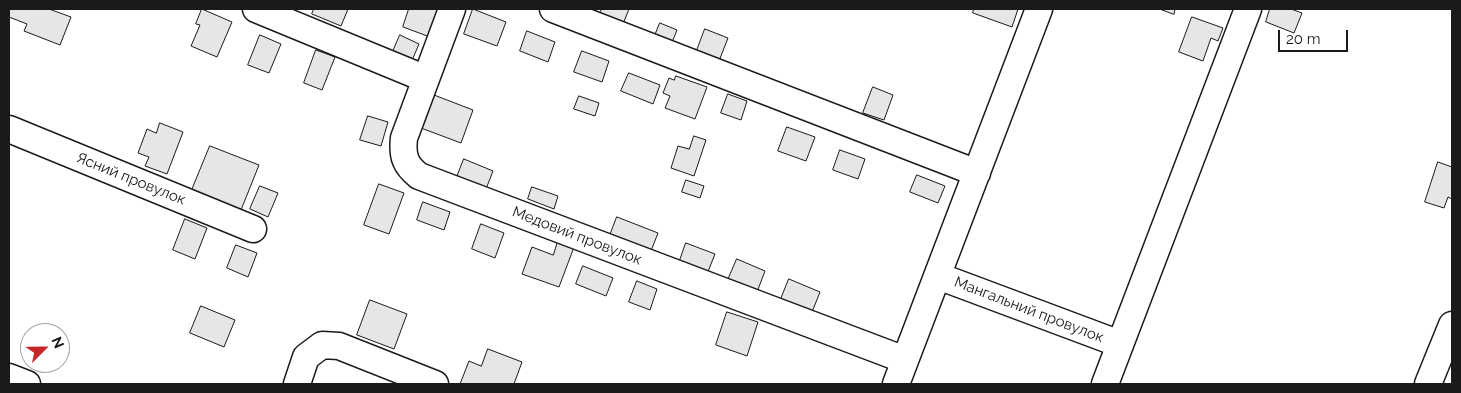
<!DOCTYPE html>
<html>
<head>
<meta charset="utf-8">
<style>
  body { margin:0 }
  #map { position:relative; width:1461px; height:393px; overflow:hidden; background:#fff; font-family:Raleway,sans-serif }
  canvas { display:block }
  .frame { position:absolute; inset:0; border:10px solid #1a1a1a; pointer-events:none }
  .north { position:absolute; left:20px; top:323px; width:50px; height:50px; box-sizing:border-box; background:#fff; border:1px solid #a3a3a3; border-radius:50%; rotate:67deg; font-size:14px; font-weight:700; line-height:20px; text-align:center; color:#1a1a1a }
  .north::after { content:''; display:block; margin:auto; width:18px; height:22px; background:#c62828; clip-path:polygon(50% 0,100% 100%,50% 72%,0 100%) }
  .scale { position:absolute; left:1278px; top:30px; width:70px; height:22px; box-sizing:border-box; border:2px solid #1a1a1a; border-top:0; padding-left:6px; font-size:15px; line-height:18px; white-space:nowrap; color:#1a1a1a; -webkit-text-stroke:4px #fff; paint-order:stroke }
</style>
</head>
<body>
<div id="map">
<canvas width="1461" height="393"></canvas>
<div class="frame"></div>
<div class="north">N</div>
<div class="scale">20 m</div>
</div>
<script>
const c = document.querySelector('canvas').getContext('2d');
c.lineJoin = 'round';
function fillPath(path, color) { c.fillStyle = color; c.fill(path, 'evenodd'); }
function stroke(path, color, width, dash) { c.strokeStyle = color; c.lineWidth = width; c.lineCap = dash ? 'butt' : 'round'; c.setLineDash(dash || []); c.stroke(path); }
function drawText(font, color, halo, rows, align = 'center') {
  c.font = font + ' Raleway,sans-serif'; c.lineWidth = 4; c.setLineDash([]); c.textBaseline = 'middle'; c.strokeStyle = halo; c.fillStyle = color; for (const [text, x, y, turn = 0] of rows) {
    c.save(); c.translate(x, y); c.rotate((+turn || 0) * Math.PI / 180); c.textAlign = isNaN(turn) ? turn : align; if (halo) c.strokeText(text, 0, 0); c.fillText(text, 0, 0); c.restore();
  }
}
const building = new Path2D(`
  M9,9H49L71,17L60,45L24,31L27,24L9,17Z
  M202,9L232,22L217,57L191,46L200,25L196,24Z
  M314,9H348L341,26L312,14Z
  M409,9H441L430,37L403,27Z
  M473,9L506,22L497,46L464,34Z
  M602,9H629L623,24L599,15Z
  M974,9H1018L1012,27L973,13Z
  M1160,9H1175L1174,14Z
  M1270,9H1291L1302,13L1294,33L1266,22Z
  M1192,17L1223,28L1218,41L1211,38L1203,61L1179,52Z
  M660,23L677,30L671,45L654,38Z
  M705,29L728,38L719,61L696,53Z
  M527,31L555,42L548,62L520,51Z
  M260,35L281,44L269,73L248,65Z
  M400,35L419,44L410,65L391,56Z
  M316,50L335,57L322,90L304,83Z
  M582,51L609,61L602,82L574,72Z
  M629,73L660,85L653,104L621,91Z
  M676,76L707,87L695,119L665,108L670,96L663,93L669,78L674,80Z
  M873,87L893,95L884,120L863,113Z
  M728,94L747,101L741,120L721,113Z
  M434,95L473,110L461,143L421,128Z
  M579,96L599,103L595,116L574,109Z
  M368,116L388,122L381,146L360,140Z
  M160,123L183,132L167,174L145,166L149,157L138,153L147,129L156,133Z
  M787,127L815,137L806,161L778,151Z
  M694,136L706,140L694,176L671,168L678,146L689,149Z
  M210,146L259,165L241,210L192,190Z
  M840,150L865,159L858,179L833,170Z
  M464,159L493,171L486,189L457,177Z
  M1438,162L1452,167V199L1448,197L1444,208L1425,202Z
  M917,175L945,186L938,203L910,192Z
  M686,180L704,186L700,198L682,192Z
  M379,184L404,193L389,234L364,225Z
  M260,186L278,193L268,217L250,209Z
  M532,187L558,196L554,209L528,199Z
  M423,202L450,212L444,230L417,220Z
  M617,217L658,233L651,251L607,243Z
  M185,219L207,228L195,259L173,250Z
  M481,224L504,233L495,258L472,249Z
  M558,241L574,247L559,287L522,274L532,247L553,255Z
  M686,243L715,254L707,274L679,263Z
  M236,245L257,253L248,277L227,268Z
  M737,259L765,271L757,292L728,280Z
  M583,266L613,278L606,296L576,284Z
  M789,279L820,292L812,312L781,299Z
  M637,281L657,289L650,310L629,302Z
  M370,300L407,314L394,349L357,335Z
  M201,306L235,320L224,347L190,333Z
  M727,312L758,322L747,356L716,345Z
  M488,349L522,362L514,384H460L469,361L481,366Z`);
const minor = new Path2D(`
  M256,9L426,79
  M452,9L404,138C402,156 405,165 419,176L905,360
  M553,9L977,173
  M9,129L253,229
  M938,276L1120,344
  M9,377L27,384
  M297,384L306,357L322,345L339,346L435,384
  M896,384L1039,9
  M1105,384L1248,9
  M1428,384L1452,325`);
const streetNames = [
  ["Ясний провулок",131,179,22],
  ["Медовий провулок",577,236,21],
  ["Мангальний провулок",1029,310,21]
];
fillPath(building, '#e6e6e6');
stroke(building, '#1a1a1a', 1);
stroke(minor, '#1a1a1a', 29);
stroke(minor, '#fff', 26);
drawText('15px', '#1a1a1a', '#fff', streetNames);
</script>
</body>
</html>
